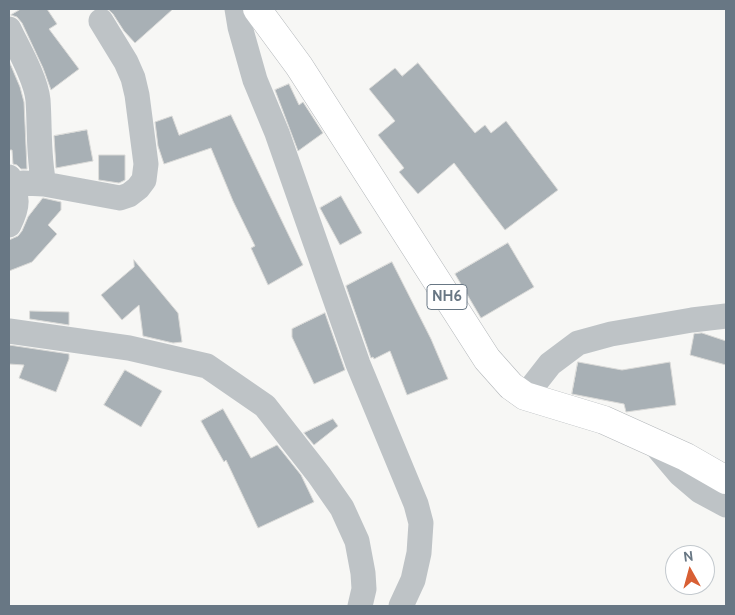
<!DOCTYPE html>
<html>
<head>
<meta charset="utf-8">
<style>
  body { margin:0 }
  #map { position:relative; width:735px; height:615px; overflow:hidden; background:#f7f7f5; font-family:Cabin,sans-serif }
  canvas { display:block }
  .frame { position:absolute; inset:0; border:10px solid #687784; pointer-events:none }
  .north { position:absolute; left:665px; top:545px; width:50px; height:50px; box-sizing:border-box; background:#fff; border:1px solid #c3c9ce; border-radius:50%; rotate:353deg; font-size:14px; font-weight:700; line-height:20px; text-align:center; color:#687784 }
  .north::after { content:''; display:block; margin:auto; width:18px; height:22px; background:#d85f34; clip-path:polygon(50% 0,100% 100%,50% 72%,0 100%) }
</style>
</head>
<body>
<div id="map">
<canvas width="735" height="615"></canvas>
<div class="frame"></div>
<div class="north">N</div>
</div>
<script>
const c = document.querySelector('canvas').getContext('2d');
c.lineJoin = 'round';
function fillPath(path, color) { c.fillStyle = color; c.fill(path, 'evenodd'); }
function stroke(path, color, width, dash) { c.strokeStyle = color; c.lineWidth = width; c.lineCap = dash ? 'butt' : 'round'; c.setLineDash(dash || []); c.stroke(path); }
function drawText(font, color, halo, rows, align = 'center') {
  c.font = font + ' Cabin,sans-serif'; c.lineWidth = 5; c.setLineDash([]); c.textBaseline = 'middle'; c.strokeStyle = halo; c.fillStyle = color; for (const [text, x, y, turn = 0] of rows) {
    c.save(); c.translate(x, y); c.rotate((+turn || 0) * Math.PI / 180); c.textAlign = isNaN(turn) ? turn : align; if (halo) c.strokeText(text, 0, 0); c.fillText(text, 0, 0); c.restore();
  }
}
const building = new Path2D(`
  M21,9H47L57,24L49,29L79,69L51,90L43,68L22,23L17,17L11,15Z
  M108,9H173L135,43L124,31L113,14Z
  M9,61L20,87L24,102L27,169H21L17,165L13,164L12,150H9Z
  M418,63L475,133L485,125L491,133L506,121L558,190L505,230L454,163L418,194L399,172L404,168L378,135L395,121L369,89L395,68L402,76Z
  M289,84L299,105L303,102L323,133L298,151L275,90Z
  M231,115L303,265L268,285L251,248L255,246L233,201L211,148L164,164L158,146L155,122L172,116L179,135Z
  M87,130L93,161L56,168L54,136Z
  M99,155H125V180L119,183L99,180Z
  M341,196L362,233L340,245L320,208Z
  M43,198L61,202V210L48,225L57,234L32,262L9,271V240L18,236L22,231L28,217Z
  M508,243L534,287L481,318L455,274Z
  M134,260L178,313L182,342L173,343L143,336L139,305L122,320L101,295L134,267Z
  M392,262L431,339L448,379L407,395L390,351L374,359L373,357L371,358L346,286Z
  M30,311L69,312V325L30,319Z
  M325,313L345,370L314,384L292,337V329Z
  M702,333L726,341V365L690,355L694,334Z
  M9,345L69,354V359L56,392L19,378L24,365L9,364Z
  M578,362L622,370L670,362L676,405L626,412L624,404L572,394Z
  M125,370L162,391L141,427L104,405Z
  M223,409L251,458L277,445L301,475L314,502L258,528L226,460L224,462L201,421Z
  M333,419L338,426L314,445L304,433Z`);
const minor = new Path2D(`
  M237,9L240,27L255,80L277,133L358,364L416,504L421,523L419,553L413,580L401,606
  M9,29C18,48 36,79 38,100C40,128 38,156 44,184L23,183L15,191
  M9,177C18,199 19,204 9,225
  M44,184L120,198L129,195L138,188L144,180L146,164L137,95L133,78L126,62L101,21
  M9,331L129,348L207,366L265,406L319,475L342,508L357,541L363,573L364,589L360,606
  M525,396L550,364L578,343L611,334L692,320L726,316
  M652,441L680,474L700,491L726,505`);
const trunk = new Path2D(`
  M257,9L299,66L487,359L511,386L525,396L604,420L686,457L726,480`);
const shields = [
  [447,297,40]
];
const shieldNames = [
  ["NH6",447,297]
];
fillPath(building, '#a8b0b5');
stroke(building, '#d9d9d7', 1);
stroke(trunk, '#b2b6b9', 29);
stroke(minor, '#bec3c6', 25);
stroke(trunk, '#fff', 28);
for (const [x, y, w] of shields) { const box = new Path2D(); box.roundRect(x - w / 2, y - 12.5, w, 25, 4); c.fillStyle = '#fff'; c.fill(box); stroke(box, '#687784', 1); }
drawText('bold 15px', '#687784', null, shieldNames);
</script>
</body>
</html>
